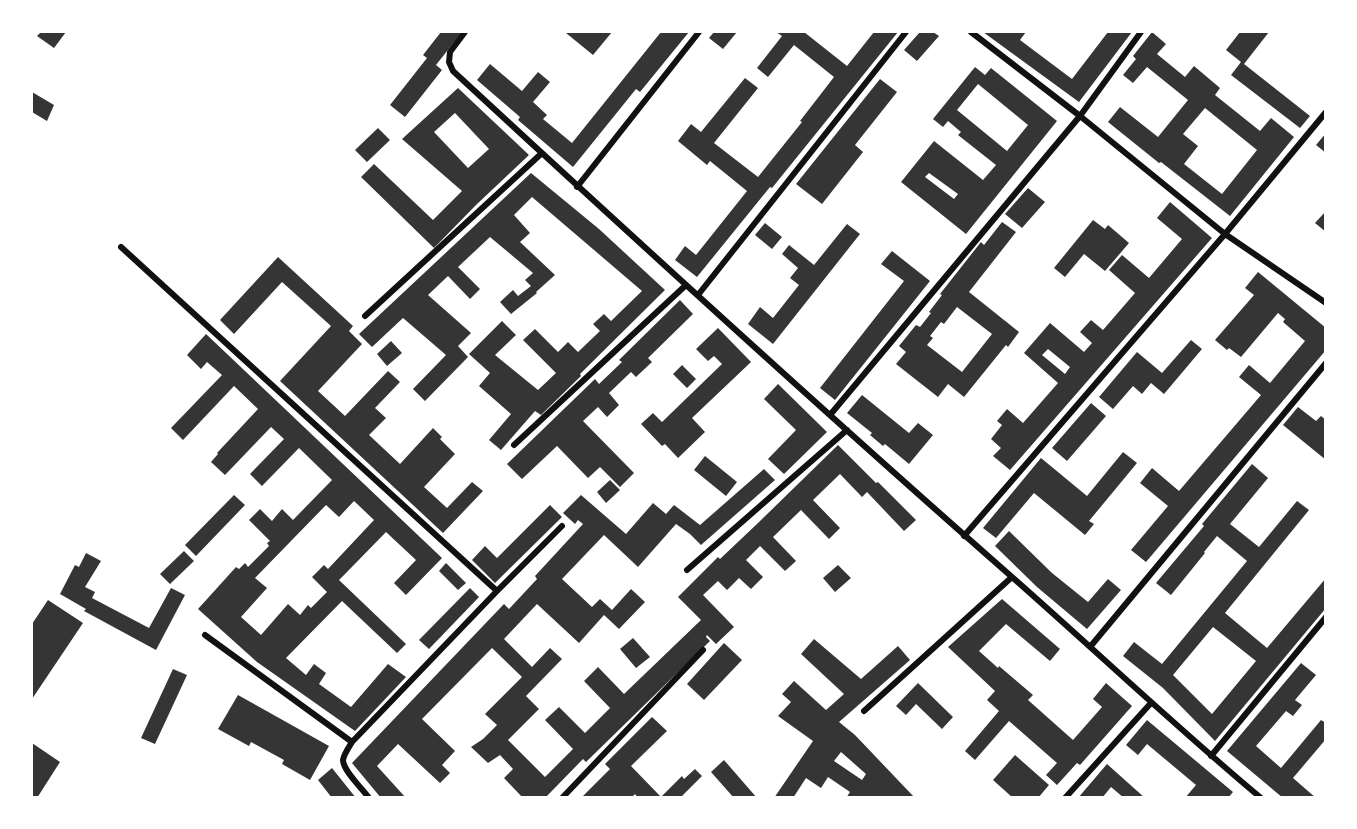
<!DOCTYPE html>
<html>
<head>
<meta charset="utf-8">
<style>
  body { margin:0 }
  #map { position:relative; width:1357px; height:829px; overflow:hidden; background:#fff; font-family:Karla,sans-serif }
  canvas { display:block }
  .frame { position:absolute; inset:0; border:33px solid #fff; pointer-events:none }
</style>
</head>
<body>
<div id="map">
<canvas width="1357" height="829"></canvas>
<div class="frame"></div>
</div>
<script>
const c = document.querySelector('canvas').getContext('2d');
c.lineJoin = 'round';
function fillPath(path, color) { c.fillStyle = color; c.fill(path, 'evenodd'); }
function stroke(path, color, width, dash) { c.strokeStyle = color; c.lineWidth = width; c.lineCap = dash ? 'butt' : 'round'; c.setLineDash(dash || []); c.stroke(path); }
const building = new Path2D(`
  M41,32H66L54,48L37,36Z
  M441,32H462L436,65L442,70L405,117L390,105L427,58L423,55Z
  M567,32H612L593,55L566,33Z
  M661,32H689L640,92L636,89L573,167L518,120L520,117L477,80L490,64L522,91L538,72L550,82L533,102L547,115L543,119L572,143Z
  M714,32H737L723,49L709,38Z
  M776,32H804L847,66L874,32H898L772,188L770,187L697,277L675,260L685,246L696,255L747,191L710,161L707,165L678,141L691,124L701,132L745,78L758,88L714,143L758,177L802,122L800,121L834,77L794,45L768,77L757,68L782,36Z
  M920,32H933L939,36L917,61L904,50Z
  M983,32H1026L1020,40L1072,79L1108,32H1132L1079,102Z
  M1152,32L1166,44L1157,54L1185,77L1194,66L1220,88L1215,95L1260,131L1271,118L1294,137L1230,216L1161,162L1159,163L1108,122L1120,107L1158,137L1188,100L1147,67L1133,83L1123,75L1136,59L1133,56ZM1205,108L1257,150L1222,194L1184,164L1198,146L1183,134Z
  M1240,32H1269L1244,64L1310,116L1300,128L1231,75L1241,62L1226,50Z
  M975,67L985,75L991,68L1057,121L966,234L901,182L934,141L983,180L996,165L958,135L961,132L948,121L943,127L933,119ZM978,84L1028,125L1007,151L957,110ZM929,173L958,194L954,199L925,177Z
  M880,79L897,92L855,145L863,152L822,204L796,184Z
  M458,88L529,155L476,205L434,248L361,177L374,164L433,220L462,191L402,139ZM455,113L489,149L468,168L434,132Z
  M32,92L54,105L47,121L32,112Z
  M378,128L390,140L367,162L355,150Z
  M1326,133V153L1316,145Z
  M531,173L599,229L665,290L580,374L581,376L541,415L535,411L501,450L489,440L511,414L479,386L490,373L469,354L502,321L516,335L495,355L538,390L556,373L523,340L535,329L558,352L568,342L578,352L600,331L593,324L604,314L611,321L642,291L532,197L514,215L530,233L520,242L555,275L536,292L537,293L511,314L500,302L513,290L518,296L531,286L525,280L533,273L490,237L458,267L480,289L470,299L448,276L428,295L471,333L458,346L468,357L425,401L413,389L446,355L403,318L372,347L359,334Z
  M1028,188L1045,202L1022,228L1005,214Z
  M1170,202L1212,238L1010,470L993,456L1001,448L991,439L1002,425L997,421L1007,409L1023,423L1058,383L1024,353L1050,323L1084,352L1092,343L1080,332L1091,320L1103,330L1135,293L1109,270L1122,255L1149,278L1182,239L1157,218ZM1048,349L1070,367L1065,374L1042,355Z
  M1326,211V232L1315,223Z
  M1093,220L1105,229L1108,225L1129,243L1105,271L1084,254L1065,277L1054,268Z
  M1002,222L1016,232L969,292L1019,332L1008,347L1006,345L964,397L948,384L938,397L896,364L906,352L899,346L916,325L920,327L931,313L929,312L942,295L940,294L981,242L984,245ZM957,307L992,334L962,372L927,345L933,338L930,336L941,322L944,324Z
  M765,223L782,237L772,249L755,235Z
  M847,224L860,234L773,344L748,324L760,307L773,318L799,285L790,278L798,268L782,254L789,245L814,265Z
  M892,251L930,281L835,400L820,388L904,281L881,264Z
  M278,257L353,326L349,331L362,344L318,391L345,416L388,371L400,382L375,408L386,418L369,435L400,464L433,428L442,437L440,439L455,454L424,487L447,508L472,482L483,491L443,533L280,381L331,326L282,282L234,334L220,320Z
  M1258,272L1326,328V350L1146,562L1131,550L1168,506L1140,483L1152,468L1179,491L1261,395L1239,377L1249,365L1270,383L1305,341L1283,322L1285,319L1278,313L1241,357L1229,348L1227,350L1215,340L1254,295L1245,288Z
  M680,300L693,314L648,358L652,362L636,377L631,372L609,393L619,405L607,417L598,407L583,421L634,473L620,487L600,467L588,478L557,446L522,479L507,464L595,379L599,384L622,362L619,360Z
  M718,328L751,362L692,418L705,432L678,458L665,444L662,446L641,424L653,413L662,422L722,364L714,356L708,361L696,349Z
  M206,334L442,558L406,595L394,583L416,560L386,532L347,572L339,580L406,644L397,653L342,601L286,658L306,675L314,664L326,673L319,684L351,707L388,664L406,677L355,731L257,662L198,609L236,567L239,569L245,563L248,567L269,546L267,543L270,541L249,520L260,509L272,521L282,509L293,520L332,480L299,448L262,486L250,474L284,439L271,427L225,475L211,462L218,454L217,453L258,409L234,386L183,440L171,428L222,375L207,362L201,369L187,355ZM354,501L374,520L328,569L324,565L312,577L327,592L311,608L308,605L300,615L288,604L261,635L241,617L267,588L255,578L326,505L339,517Z
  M1191,340L1202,349L1164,394L1151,383L1142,394L1133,386L1113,409L1099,397L1137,352L1162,373Z
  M391,341L402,353L387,366L377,354Z
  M682,365L696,379L687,388L673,374Z
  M778,384L827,432L784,474L768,459L796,430L764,399Z
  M862,395L909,433L918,423L933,435L909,464L885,444L883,446L870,435L872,433L847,413Z
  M1091,403L1106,416L1067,461L1052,448Z
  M1298,407L1316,421L1321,416L1326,420V460L1283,425Z
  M838,445L876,483L878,482L916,520L904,531L867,492L862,497L840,474L813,500L840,528L829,539L801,510L773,537L796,561L785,571L760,546L746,560L763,577L751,589L739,578L727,590L718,581L703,595L734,627L716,644L707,635L706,637L710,641L586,762L583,759L545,798H523L504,778L513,769L500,755L488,763L471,747L483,739L497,725L485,714L522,677L492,648L422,719L455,751L442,765L450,773L440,783L398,744L377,766L406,798H381L352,763L504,604L509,609L537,579L535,576L583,524L578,520L575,524L563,513L581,495L626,534L653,503L666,514L674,505L700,525L764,469L775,480L701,545L690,534L676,524L638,567L604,535L562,579L592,607L600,599L612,610L631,589L645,602L619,629L604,615L579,643L537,604L504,639L532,667L550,648L562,659L526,696L539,709L508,740L545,777L573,749L545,720L559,707L585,733L610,708L584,681L598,667L624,694L701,620L678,597L718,557L720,559L758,523Z
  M1123,452L1137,463L1089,521L1094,524L1085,535L1034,493L996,538L983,528L1041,458L1087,496Z
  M705,456L737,482L726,496L694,470Z
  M1252,464L1268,478L1230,524L1259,547L1297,501L1309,510L1225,613L1267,648L1326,578V608L1215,741L1163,688L1123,656L1134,642L1162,664L1247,561L1217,536L1204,552L1205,553L1171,595L1156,583L1204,526L1202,524ZM1213,627L1256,661L1212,714L1173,675Z
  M610,480L620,490L606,503L597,492Z
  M234,495L245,505L196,556L185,545Z
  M550,505L562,517L495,583L472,560L485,546L497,558Z
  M1009,531L1052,573L1088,602L1108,579L1121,590L1087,629L1037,587L995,546Z
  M184,551L194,561L170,584L160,574Z
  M86,553L101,561L85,587L95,592L92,598L149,628L171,588L185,595L156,650L84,611L86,609L60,594L75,565L79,567Z
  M446,563L466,583L458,590L439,571Z
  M838,565L851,578L835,592L823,578Z
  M470,588L479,597L429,649L419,640Z
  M1002,599L1060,649L1050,661L1006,624L979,651L998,668L999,666L1033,695L1028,700L1073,740L1102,707L1093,699L1106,683L1132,706L1080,765L1077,763L1057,785L1046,775L1057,763L1009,721L975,760L965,751L999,711L987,700L995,691L948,647Z
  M48,600L83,623L32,699V624Z
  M633,638L650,657L636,668L620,649Z
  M814,639L861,679L898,646L910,660L839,722L855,735L915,798H846L850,792L828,777L821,788L806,778L793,798H774L813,741L778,716L791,702L782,694L794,681L826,710L844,694L801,654ZM841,752L866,774L862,780L834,761Z
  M724,643L742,660L704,700L687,684Z
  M1301,663L1316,675L1295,700L1302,705L1293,716L1286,711L1256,746L1281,768L1321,720L1326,723V739L1293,778L1316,798H1283L1227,751Z
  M173,669L187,675L155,744L141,738Z
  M918,683L953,717L942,729L916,704L906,715L896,706Z
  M238,695L329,746L310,780L282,764L284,760L251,742L249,746L218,729Z
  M652,717L667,731L631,766L661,797L682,776L684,779L695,769L702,776L680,798H638L635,794L631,798H581L610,769L605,764Z
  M1147,720L1233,792L1228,798H1185L1196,785L1147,744L1138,755L1126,745Z
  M32,743L60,762L37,798L32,796Z
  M1015,755L1049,785L1038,798H1013L993,780Z
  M724,760L757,798H734L711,772Z
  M1107,764L1145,798H1124L1111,787L1102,798H1078Z
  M332,768L356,798H332L318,780Z`);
const minor = new Path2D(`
  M465,32L450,52L449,62L453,71C638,242 823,411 1012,577C1095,650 1176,727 1261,798
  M971,32L1080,116L1225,234L1326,303
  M577,187L699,32
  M121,247L497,591
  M698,295L906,32
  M365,316L542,153
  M830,415L1080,116L1141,32
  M514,445L686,285
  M964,536L1225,234L1326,112
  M687,570L847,430
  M205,635L352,742
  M1090,647L1326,363
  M864,711L1012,577
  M1211,756L1326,617
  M369,798C363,789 343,771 343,760C344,754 349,747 352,742L497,591L562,526
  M562,798L703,650
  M1065,798L1151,703`);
fillPath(building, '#353535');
stroke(minor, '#111', 6);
</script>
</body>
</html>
